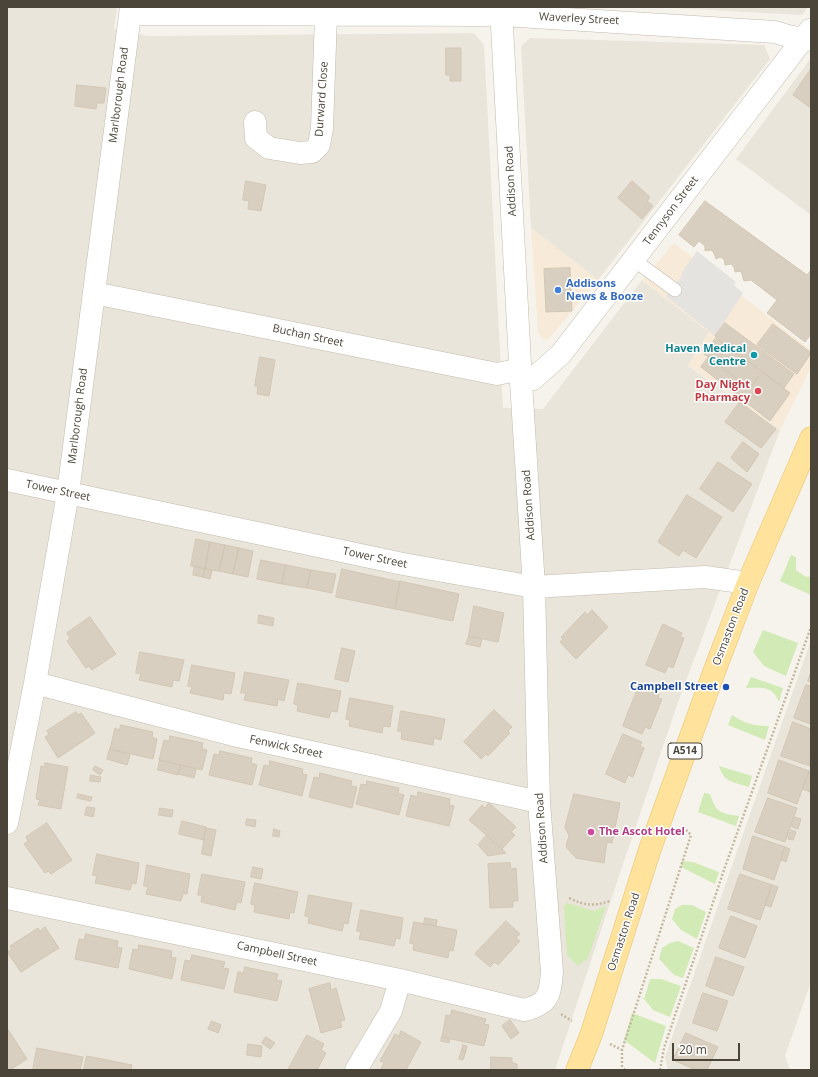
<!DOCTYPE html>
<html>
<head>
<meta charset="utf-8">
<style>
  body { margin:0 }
  #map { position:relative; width:818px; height:1077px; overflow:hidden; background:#f6f3ec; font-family:"Open Sans",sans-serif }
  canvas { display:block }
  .frame { position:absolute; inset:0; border:8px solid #4b4439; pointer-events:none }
  .scale { position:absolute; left:672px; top:1043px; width:68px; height:18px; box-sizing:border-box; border:2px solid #4b4439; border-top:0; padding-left:5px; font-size:12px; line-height:14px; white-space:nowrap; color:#4b4439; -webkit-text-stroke:3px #fff; paint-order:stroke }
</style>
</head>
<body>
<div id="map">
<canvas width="818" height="1077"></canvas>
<div class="frame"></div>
<div class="scale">20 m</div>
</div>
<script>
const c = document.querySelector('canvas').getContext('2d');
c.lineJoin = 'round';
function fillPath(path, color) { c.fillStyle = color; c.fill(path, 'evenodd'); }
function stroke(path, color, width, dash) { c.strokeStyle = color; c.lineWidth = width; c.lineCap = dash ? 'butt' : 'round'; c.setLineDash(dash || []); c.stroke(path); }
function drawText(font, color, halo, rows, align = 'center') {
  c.font = font + ' "Open Sans",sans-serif'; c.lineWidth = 3; c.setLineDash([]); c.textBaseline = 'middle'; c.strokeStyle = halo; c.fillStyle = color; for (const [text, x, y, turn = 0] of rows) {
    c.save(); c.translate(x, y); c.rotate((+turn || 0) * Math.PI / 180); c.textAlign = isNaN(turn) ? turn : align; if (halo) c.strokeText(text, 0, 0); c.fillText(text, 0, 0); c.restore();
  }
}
const residential = new Path2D(`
  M7,7H117L114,29L149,36L474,33L484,45L503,408L543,409L642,280L709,332L688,366L780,430L677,705L615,888L555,1070H7Z
  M656,7H808L802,15Z
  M530,38L764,45L770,59L598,280L531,228L521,46Z
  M811,58V215L736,159Z
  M811,640V982L785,1056L790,1070H668L665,1057Z`);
const commercial = new Path2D(`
  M531,228L598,280L548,340L542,339L538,332Z
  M674,243L811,350V367L780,430L688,365L709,332L642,280Z`);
const green = new Path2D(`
  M791,555L796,557V570L806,577L811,576V595L780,581Z
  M763,630L798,643L786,676L764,666L753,652Z
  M751,677L783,688L779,702C772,685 762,688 746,688Z
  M732,715C743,723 755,726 769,726L765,740L728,725Z
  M719,766L752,776L749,787C734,782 724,783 719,766Z
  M704,793L710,794C716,813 720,813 739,816L736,826L698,812Z
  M682,861L693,862L719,872L715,884L681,867Z
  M567,903L594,911L606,906L588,958L578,966L567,955L564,907Z
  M682,905H692L706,912L697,939L681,930L672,919L675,909Z
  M678,941L694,948L683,978L674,975L659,959L662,948L670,943Z
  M650,979H661L681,986L670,1017L653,1010L644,999Z
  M632,1013L666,1026L655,1063L624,1040Z`);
const parking = new Path2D(`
  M697,251L736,282L734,285L743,293L715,336L666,296L682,276V272Z`);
const building = new Path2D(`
  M446,48H461V81H450V75H446Z
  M811,69V108L793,95Z
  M77,85L106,88L104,103H97L96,109L75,106Z
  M246,181L266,185L261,211L248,209L249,201L243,200Z
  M632,181L650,197L647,201L653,206L642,219L618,198Z
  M705,201L807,275L811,270V334L805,342L767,313L777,300L751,280L744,281L741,271L735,272L734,267L731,264L725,265L724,259L720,257L716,259L714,253L711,250L705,251V246L699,241L694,247L679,235Z
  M570,268L572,311L546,312L544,269Z
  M725,323L794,374L784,388L715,336Z
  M773,324L811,353L797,374L757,345Z
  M716,338L761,371L750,388L704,354Z
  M260,357L275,360L269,396L257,394L258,386H255Z
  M708,358L750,388L762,372L790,393L770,421L701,367Z
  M740,402L776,429L761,448L725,422Z
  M743,442L759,454L747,472L731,458Z
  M718,462L752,484L733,512L700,489Z
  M687,495L722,517L696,558L683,550L679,556L658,542Z
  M196,539L210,542L205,569L191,566Z
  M210,542L225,545L219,571L205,569Z
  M225,545L239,548L233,574L219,571Z
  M239,548L253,551L248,577L233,574Z
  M261,560L286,565L282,584L257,579Z
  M286,565L311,570L307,588L282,584Z
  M195,566L205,569L203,577L193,575Z
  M205,569L212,570L210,579L203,577Z
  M342,569L400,582L395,609L336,597Z
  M311,570L336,574L332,593L307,588Z
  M400,581L459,594L453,621L395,609Z
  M474,606L504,613L498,642L469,636Z
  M592,610L608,627L576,659L560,642L563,639L561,637L585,612L587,615Z
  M259,615L274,618L273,626L258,623Z
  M90,617L116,654L92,670L89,666L86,668L67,641L70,638L67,633Z
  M663,624L682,633L680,637L684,638L673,668L668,666L665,673L646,665Z
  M469,636L482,639L480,647L466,644Z
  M342,648L355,651L348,682L335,679Z
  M140,652L184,660L179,681L173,680L172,687L139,680L141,674L136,673Z
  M192,665L235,673L231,694L224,693L223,700L190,693L192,687L188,686Z
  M245,672L289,680L284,701L278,699L277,706L244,700L246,693H241Z
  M811,672V682L808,681Z
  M298,683L341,691L337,712L331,711L329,718L297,711L298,705L294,704Z
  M806,685L811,686V724L794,718Z
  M639,686L659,694L658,698L662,699L650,729L645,727L642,734L623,726Z
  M350,698L393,706L390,727L383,726L382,733L349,726L350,720L346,719Z
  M494,710L512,727L508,731L510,733L488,756L486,754L481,759L464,742Z
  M401,711L445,719L441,740L434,738L433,745L401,739L402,732L398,731Z
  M76,712L78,715L81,713L95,733L58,758L45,737L49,734L47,731Z
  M793,722L811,729L810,766L781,756Z
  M121,725L153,732L152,737L157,739L153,759L110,749L115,728L119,730Z
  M623,734L642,742L640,746L644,748L633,777L628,775L625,783L606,774Z
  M170,736L203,743L202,749L207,750L202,770L159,760L164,740L169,741Z
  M110,749L130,755L127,765L107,759Z
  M220,751L252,758L251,763L257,765L252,785L209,775L214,754L219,755Z
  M160,760L181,765L178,775L158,770Z
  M779,760L809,771L797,804L768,793Z
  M270,761L303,769L302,774L307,775L302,796L259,785L264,765L269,766Z
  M45,763L68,767L61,809L38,805L40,800L36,799L41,766L45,767Z
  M181,765L196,769L194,778L178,774Z
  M95,766L103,770L100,775L93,770Z
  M809,771L811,772L810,792L803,789Z
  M320,773L352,781L351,786L357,787L352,808L309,797L314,777L319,778Z
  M91,775L101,777L100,782L90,781Z
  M367,781L399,788L398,793L404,795L399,815L356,804L361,784L366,785Z
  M418,792L450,799L449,805L454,806L449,826L406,816L411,795L417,797Z
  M78,794L92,797L91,801L77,798Z
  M574,794L620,803L612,843L607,842L604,863L576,858L566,847L569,835L565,828Z
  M768,798L797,808L785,842L755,832Z
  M489,803L516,827L511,832L515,835L502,849L469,820L482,805L485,808Z
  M87,807L95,808L93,817L85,815Z
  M160,808L173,810L172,817L159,815Z
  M795,817L801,819L798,829L792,827Z
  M247,819L256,820L255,827L246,825Z
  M182,821L206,827L204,840L179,834Z
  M47,823L72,860L51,874L48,871L45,873L24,844L28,841L26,837Z
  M206,828L216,830L211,856L202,854Z
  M274,829L280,831L279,837L273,836Z
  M791,830L796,832L793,840L788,839Z
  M487,835L502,849L506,853L488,856L478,845Z
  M753,836L785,847L774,880L743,869Z
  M785,847L790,849L786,862L781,860Z
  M97,854L139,863L136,884L132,883L130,890L95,883L97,876L93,875Z
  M510,863L511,869L516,868L518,901H513V907L490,908L488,864Z
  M147,865L190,874L187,894H183L181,901L146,894L148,887L144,886Z
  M253,867L263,869L261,879L251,877Z
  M202,874L245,882L241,903L237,902L235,910L201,902L202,895H198Z
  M740,874L772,885L760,920L728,909Z
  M255,883L298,892L294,913L290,912L289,919L254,912L255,905L251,904Z
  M772,885L778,887L771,907L765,905Z
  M309,895L352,903L348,924L344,923L342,931L308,923L309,917L305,916Z
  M361,910L403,918L400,939L396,938L394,946L359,939L361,932L357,931Z
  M731,916L757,926L745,958L719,948Z
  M425,918L437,920L436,926L424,924Z
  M506,921L520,934L516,938L520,941L498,965L495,962L490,967L475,954Z
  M414,922L457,930L453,951L449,950L448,958L413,950L414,944L410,943Z
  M45,927L59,948L21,972L7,952L12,949L10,946L38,928L40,931Z
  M86,934L118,941L117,947L122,948L118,968L75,959L79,939L84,940Z
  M139,945L172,951L171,957L176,958L172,979L129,969L133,949L138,950Z
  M192,955L225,962L223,968L229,969L224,989L181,980L185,960L190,961Z
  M716,957L744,967L733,996L706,986Z
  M245,967L278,974L276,980L282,981L277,1001L234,992L238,972L243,973Z
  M330,983L331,990L336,988L345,1020L340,1021L342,1027L321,1033L309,989Z
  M703,993L728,1001L717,1031L693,1023Z
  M452,1010L486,1019L484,1024L489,1025L484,1046L442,1037L446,1015L450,1016Z
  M510,1020L519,1033L511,1039L502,1026Z
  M212,1021L221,1025L218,1033L208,1029Z
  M7,1028L27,1059L10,1070L7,1068Z
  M401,1031L421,1042L406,1070H382L381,1069L384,1063L380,1061L395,1034L399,1036Z
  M686,1033L718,1047L707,1070H696L673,1060Z
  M307,1035L324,1044L321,1050L326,1053L317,1070H288Z
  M266,1037L275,1043L270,1049L262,1043Z
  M442,1037L450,1039L449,1043L441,1041Z
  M248,1044L262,1046L261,1057L247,1055Z
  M463,1045L467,1046L466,1051L462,1050Z
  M37,1048L83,1057L80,1070H33Z
  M462,1050L466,1051L463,1060L459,1059Z
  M87,1056L132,1065L131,1070H84Z
  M491,1057L512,1058V1063L517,1064V1070H491Z`);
const path = new Path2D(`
  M569,898C585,906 594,906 610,901
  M561,1014L572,1021
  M610,1044L622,1050
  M625,1070L622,1066V1050L691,835L682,826
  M660,1070L664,1048L725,867L811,627`);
const lane = new Path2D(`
  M634,260L675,290`);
const street = new Path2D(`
  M130,14L502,15L775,32L788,36L811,40
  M255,122L256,138L269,148L300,153L312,152L319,145L322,128L326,16
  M94,293L497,374L521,369
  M521,382L533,379L561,354L810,30
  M7,480L403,564L534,587L705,577L748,583
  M35,683L238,736L539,802
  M7,823L35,683L68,493L131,7
  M7,898L400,980L524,1010C549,1004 550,995 552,972L539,802L534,587L521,382L501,7
  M356,1070L391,1011L400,980`);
const primary = new Path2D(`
  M577,1070L591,1035L650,849L714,672L748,583L811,438`);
const markers = [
  [558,290,4,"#3f7fe0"],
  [754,355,4,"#0f9aa8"],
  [758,391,4,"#e0444e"],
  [726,687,4,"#1a4fb4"],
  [591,832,4,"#d1479c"]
];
const shields = [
  [685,751,34]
];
const shieldNames = [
  ["A514",685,751]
];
const streetNames = [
  ["Waverley Street",579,19,3],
  ["Marlborough Road",119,95,-83],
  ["Durward Close",322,99,-86],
  ["Addison Road",511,181,-93],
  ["Tennyson Street",671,211,-53],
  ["Buchan Street",308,336,12],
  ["Marlborough Road",78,416,-83],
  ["Tower Street",58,491,12],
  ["Addison Road",529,505,-94],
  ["Tower Street",375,558,12],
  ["Osmaston Road",731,627,-69],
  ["Fenwick Street",286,747,12],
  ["Addison Road",542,828,-94],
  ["Osmaston Road",624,932,-72],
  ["Campbell Street",277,954,12]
];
const shopNames = [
  ["Addisons",566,284],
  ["News & Booze",566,297]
];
const cultureNames = [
  ["Haven Medical",746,349],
  ["Centre",746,362]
];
const healthNames = [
  ["Day Night",750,385],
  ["Pharmacy",750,398]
];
const transitNames = [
  ["Campbell Street",718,687]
];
const hotelNames = [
  ["The Ascot Hotel",599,832]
];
fillPath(residential, '#eae5da');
fillPath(commercial, '#f7ead8');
fillPath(green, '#d2eab5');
fillPath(parking, '#e5e3e0');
fillPath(building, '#d8cfc1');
stroke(building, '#d3c7b4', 1);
stroke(lane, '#c2bbae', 14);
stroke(street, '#c2bbae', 23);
stroke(primary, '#e6c16a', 23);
stroke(path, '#c4b79f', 2.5, [2, 2]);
stroke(lane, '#fff', 13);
stroke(street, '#fff', 22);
stroke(primary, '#ffe39c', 22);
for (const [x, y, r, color] of markers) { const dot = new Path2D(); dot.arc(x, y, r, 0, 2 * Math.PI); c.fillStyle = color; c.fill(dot); stroke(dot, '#fff', 1.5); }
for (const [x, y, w] of shields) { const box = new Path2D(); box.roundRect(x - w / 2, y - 8, w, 16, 3); c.fillStyle = '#fff'; c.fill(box); stroke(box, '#4b4439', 1); }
drawText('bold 10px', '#4b4439', null, shieldNames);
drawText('11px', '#4b4439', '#fff', streetNames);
drawText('bold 11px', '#366cbe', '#fff', shopNames, 'left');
drawText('bold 11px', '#0d838f', '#fff', cultureNames, 'right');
drawText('bold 11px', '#be3a42', '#fff', healthNames, 'right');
drawText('bold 11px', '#164399', '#fff', transitNames, 'right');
drawText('bold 11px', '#b23c85', '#fff', hotelNames, 'left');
</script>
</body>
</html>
